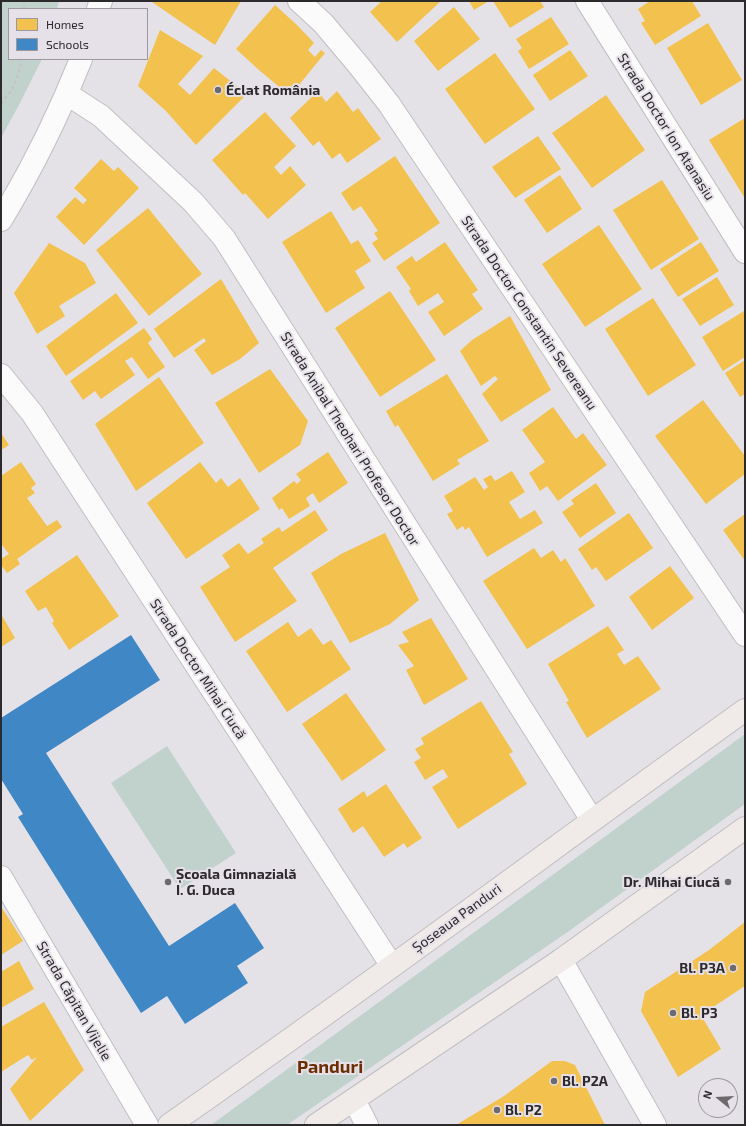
<!DOCTYPE html>
<html>
<head>
<meta charset="utf-8">
<style>
  body { margin:0 }
  #map { position:relative; width:746px; height:1126px; overflow:hidden; background:#e5e2e7; font-family:"Exo 2",sans-serif }
  canvas { display:block }
  .frame { position:absolute; inset:0; border:2px solid #2c2a2c; pointer-events:none }
  .legend { position:absolute; left:8px; top:8px; width:140px; height:52px; box-sizing:border-box; background:#e6e1e8; border:1px solid #9c989d; margin:0; padding:5px 7px; list-style:none; font-size:12px; color:#2c2a2c }
  .legend li { display:flex; align-items:center; gap:8px; height:20px }
  .legend b { width:20px; border:1px solid #9c989d }
  .north { position:absolute; left:698px; top:1078px; width:40px; height:40px; box-sizing:border-box; background:#e6e1e8; border:1px solid #9c989d; border-radius:50%; rotate:288deg; font-size:11px; font-weight:700; line-height:16px; text-align:center; color:#2c2a2c }
  .north::after { content:''; display:block; margin:auto; width:14px; height:18px; background:#6d6a6d; clip-path:polygon(50% 0,100% 100%,50% 72%,0 100%) }
</style>
</head>
<body>
<div id="map">
<canvas width="746" height="1126"></canvas>
<div class="frame"></div>
<ul class="legend">
<li><b style="height:11px;background:#f2c14e"></b>Homes</li>
<li><b style="height:11px;background:#3f88c5"></b>Schools</li>
</ul>
<div class="north">N</div>
</div>
<script>
const c = document.querySelector('canvas').getContext('2d');
c.lineJoin = 'round';
function fillPath(path, color) { c.fillStyle = color; c.fill(path, 'evenodd'); }
function stroke(path, color, width, dash) { c.strokeStyle = color; c.lineWidth = width; c.lineCap = dash ? 'butt' : 'round'; c.setLineDash(dash || []); c.stroke(path); }
function drawText(font, color, halo, rows, align = 'center') {
  c.font = font + ' "Exo 2",sans-serif'; c.lineWidth = 4; c.setLineDash([]); c.textBaseline = 'middle'; c.strokeStyle = halo; c.fillStyle = color; for (const [text, x, y, turn = 0] of rows) {
    c.save(); c.translate(x, y); c.rotate((+turn || 0) * Math.PI / 180); c.textAlign = isNaN(turn) ? turn : align; if (halo) c.strokeText(text, 0, 0); c.fillText(text, 0, 0); c.restore();
  }
}
const green = new Path2D(`
  M1,1H59L57,9H9V59H42L20,103L1,138Z
  M745,734V804L569,931L287,1125H211Z
  M167,746L236,853L180,889L111,783Z`);
const homes = new Path2D(`
  M152,1H241L215,45L184,24L152,2Z
  M382,1H441L397,42L370,12Z
  M469,1H489L474,10Z
  M493,1H540L544,7L510,28Z
  M650,1H692L701,16L655,45L641,23L645,21L638,9Z
  M275,5L298,26L314,43L308,50L315,57L321,50L325,53L290,96L259,70L236,49Z
  M454,7L480,39L438,71L414,41Z
  M551,17L569,44L529,69L518,51L522,48L516,39Z
  M708,23L742,80L701,105L667,48Z
  M160,30L203,56L178,84L190,95L214,68L247,94L196,145L166,111L138,86Z
  M570,50L588,76L550,101L533,75Z
  M495,53L535,109L485,144L445,89Z
  M318,91L326,102L337,91L353,112L358,108L381,139L347,163L340,153L332,159L319,141L313,146L290,118Z
  M606,95L645,150L592,188L552,133Z
  M265,112L296,146L274,167L281,175L290,166L306,185L268,219L245,193L243,195L212,160Z
  M745,118V196L744,197L709,140Z
  M538,136L561,169L515,198L492,167Z
  M395,156L440,223L384,261L372,243L378,239L374,233L378,231L361,206L353,211L341,193Z
  M101,159L114,171L118,167L139,188L84,245L56,217L75,197L83,204L87,200L74,188Z
  M560,175L582,209L547,233L524,200Z
  M662,180L699,239L651,270L613,210Z
  M148,208L202,274L149,316L96,250Z
  M331,211L351,244L358,240L371,261L355,271L365,288L326,313L282,242Z
  M599,225L642,289L585,327L542,264Z
  M445,242L478,290L472,294L483,309L444,336L428,312L444,302L438,293L418,306L409,291L411,289L396,267L412,256L416,262Z
  M701,242L719,271L678,297L660,269Z
  M49,243L85,263L96,283L59,306L65,316L37,334L14,293Z
  M717,277L734,305L700,326L682,299Z
  M221,279L259,343L240,359L212,375L194,350L206,341L204,338L174,358L154,329Z
  M390,291L436,360L380,397L335,328Z
  M116,293L138,323L66,376L46,346Z
  M653,298L696,365L648,396L605,329Z
  M744,311L745,313V357L723,371L702,337Z
  M510,316L551,390L501,422L482,394L498,379L495,376L481,386L460,351L472,340Z
  M144,328L152,339L148,343L165,367L148,379L132,357L125,361L135,375L101,399L95,391L83,400L70,381Z
  M745,360V394L740,397L725,373Z
  M270,369L308,421L300,445L259,473L215,403Z
  M447,374L489,441L457,460L460,464L433,481L398,425L395,427L386,411Z
  M159,377L204,443L136,491L95,424Z
  M703,400L745,456V474L706,504L655,436Z
  M553,407L576,439L583,433L607,465L558,501L547,486L540,491L529,473L545,462L522,430Z
  M1,433L9,445L1,450Z
  M328,452L348,483L319,503L313,493L306,498L310,506L289,519L282,508L279,510L272,498L294,481L297,484L301,480L296,474Z
  M21,462L36,484L31,488L35,493L27,498L47,526L57,520L62,527L17,559L20,564L7,573L1,565V559L9,554L2,545L1,546V476Z
  M200,462L216,483L221,478L228,487L240,478L260,509L186,559L147,503Z
  M512,471L525,492L509,502L520,519L535,510L543,523L487,557L469,527L465,530L463,526L457,530L447,514L453,511L444,496L475,477L484,490L488,487L483,479L491,475L495,481Z
  M596,483L616,513L580,538L562,512L574,504L571,500Z
  M315,510L328,530L273,568L297,601L235,642L200,587L230,567L222,555L239,543L248,554L264,543L261,539L279,527L282,532Z
  M629,513L653,548L606,581L596,567L592,570L578,549Z
  M745,514V561L723,530Z
  M385,533L419,600L390,624L350,643L311,573L341,554Z
  M534,548L541,558L553,550L561,562L565,558L595,606L527,649L483,581Z
  M77,555L119,616L69,650L52,623L54,621L46,607L38,611L25,591Z
  M670,566L694,598L652,630L629,597Z
  M1,614L15,638L1,647Z
  M431,618L468,679L424,705L406,670L414,666L398,645L409,642L402,632Z
  M288,622L298,637L311,628L323,645L331,640L351,669L287,712L246,651Z
  M608,626L624,650L617,654L624,665L638,656L661,689L587,738L566,702L569,701L548,664Z
  M346,693L386,750L342,781L302,724Z
  M481,701L513,752L509,754L527,784L458,829L432,787L448,777L443,769L425,780L414,762L421,758L415,749L424,744L421,738Z
  M386,784L422,838L407,848L404,843L384,857L363,826L353,833L338,809L364,791L367,797Z
  M2,908L23,941L1,955V909Z
  M745,922V986L701,1015L721,1049L678,1077L641,1011L645,992L709,950Z
  M19,961L34,989L1,1008V972Z
  M44,1002L84,1070L30,1121L10,1089L37,1057L32,1060L28,1055L1,1072V1027Z
  M552,1061H565L575,1065L605,1125H456L504,1096Z`);
const schools = new Path2D(`
  M131,635L160,680L46,753L169,946L235,903L264,948L237,966L248,983L185,1024L167,996L141,1013L18,817L23,814L1,779V718Z`);
const path = new Path2D(`
  M24,9V1
  M1,103L12,90L19,72L21,59`);
const street = new Path2D(`
  M299,1L323,23L360,67L389,104L745,635
  M587,1L745,252
  M98,9L101,1
  M67,94L101,116L193,202L224,238L592,820
  M1,220C32,169 59,114 81,59
  M1,375L32,413L392,966
  M1,877L147,1125
  M561,960L655,1125
  M354,1100L367,1125`);
const primary = new Path2D(`
  M169,1125C363,990 553,848 745,710
  M316,1125L561,960L745,828`);
const markers = [
  [218,90,4,"#6d6a6d"],
  [168,882,4,"#6d6a6d"],
  [728,882,4,"#6d6a6d"],
  [733,968,4,"#6d6a6d"],
  [673,1013,4,"#6d6a6d"],
  [554,1081,4,"#6d6a6d"],
  [497,1110,4,"#6d6a6d"]
];
const poiNames = [
  ["Éclat România",226,90],
  ["Școala Gimnazială",176,874],
  ["I. G. Duca",176,890],
  ["Dr. Mihai Ciucă",720,882,"right"],
  ["Bl. P3A",725,968,"right"],
  ["Bl. P3",681,1013],
  ["Bl. P2A",562,1081],
  ["Bl. P2",505,1110]
];
const streetNames = [
  ["Strada Doctor Ion Atanasiu",666,127,58],
  ["Strada Doctor Constantin Severeanu",529,313,56],
  ["Strada Anibal Theohari Profesor Doctor",350,439,58],
  ["Strada Doctor Mihai Ciucă",198,669,57],
  ["Șoseaua Panduri",457,918,-36],
  ["Strada Căpitan Vijelie",74,1001,60]
];
const districtNames = [
  ["Panduri",330,1067]
];
fillPath(green, '#c1d2cc');
fillPath(homes, '#f2c14e');
fillPath(schools, '#3f88c5');
stroke(street, '#c0bfc1', 24);
stroke(primary, '#bfbec0', 24);
stroke(path, '#c4c4c5', 2.5, [3, 3]);
stroke(street, '#fbfbfb', 22);
stroke(primary, '#f0eae9', 22);
for (const [x, y, r, color] of markers) { const dot = new Path2D(); dot.arc(x, y, r, 0, 2 * Math.PI); c.fillStyle = color; c.fill(dot); stroke(dot, '#e6e1e8', 1.5); }
drawText('bold 14px', '#2c2a2c', '#e6e1e8', poiNames, 'left');
drawText('14px', '#2c2a2c', '#e6e1e8', streetNames);
drawText('bold 18px', '#6b2e02', '#e6e1e8', districtNames);
</script>
</body>
</html>
